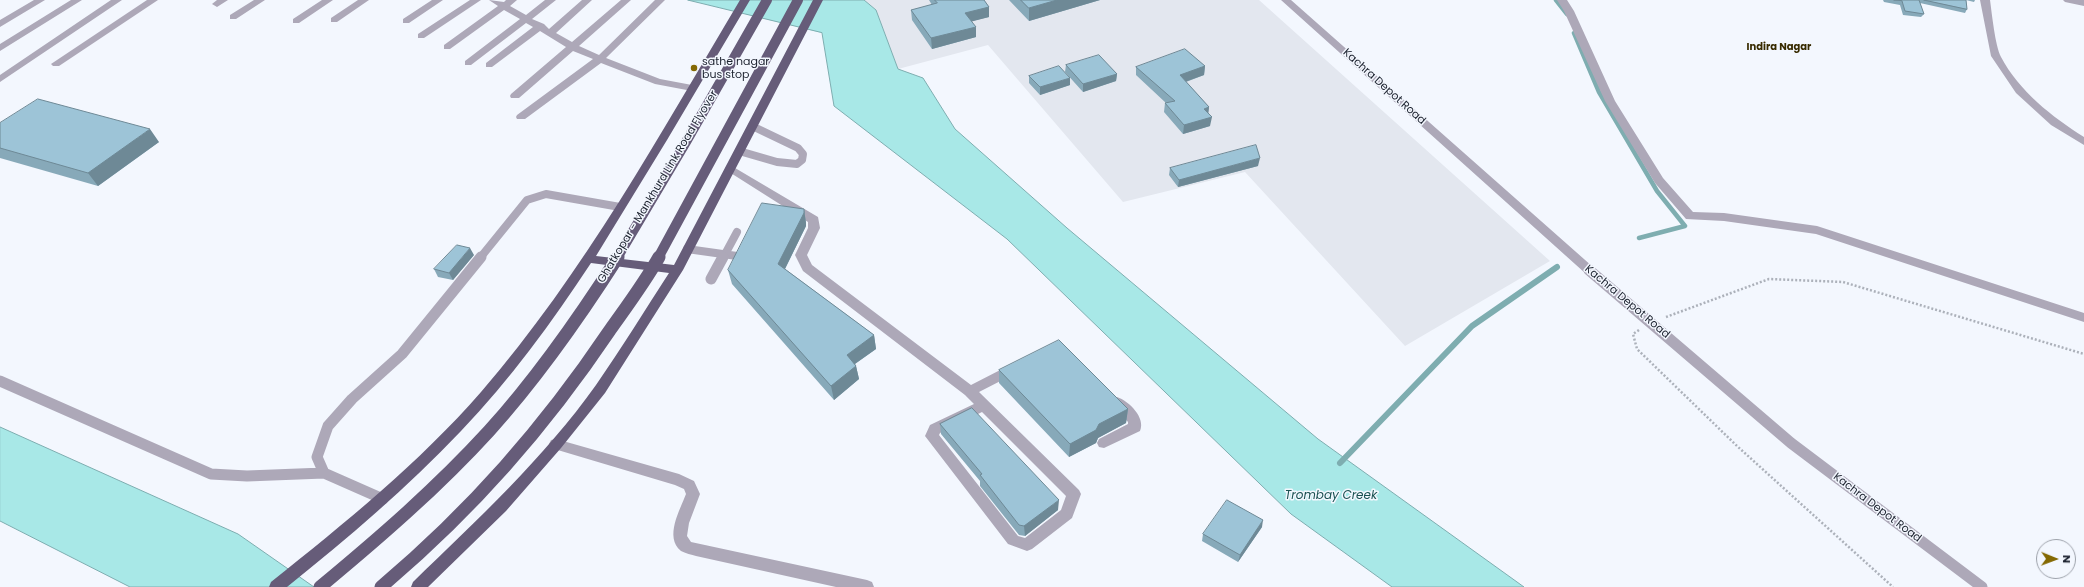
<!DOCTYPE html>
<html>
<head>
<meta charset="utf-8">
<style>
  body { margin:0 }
  #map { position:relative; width:2084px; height:587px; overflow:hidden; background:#f3f7fe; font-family:Poppins,sans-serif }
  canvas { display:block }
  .north { position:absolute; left:2036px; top:539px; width:40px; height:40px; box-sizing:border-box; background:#f3f7fe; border:1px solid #9da2ab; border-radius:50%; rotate:91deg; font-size:11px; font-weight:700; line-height:16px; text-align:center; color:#1c222f }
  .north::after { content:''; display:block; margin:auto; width:14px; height:18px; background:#846903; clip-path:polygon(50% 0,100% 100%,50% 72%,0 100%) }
</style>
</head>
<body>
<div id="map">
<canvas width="2084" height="587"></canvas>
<div class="north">N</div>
</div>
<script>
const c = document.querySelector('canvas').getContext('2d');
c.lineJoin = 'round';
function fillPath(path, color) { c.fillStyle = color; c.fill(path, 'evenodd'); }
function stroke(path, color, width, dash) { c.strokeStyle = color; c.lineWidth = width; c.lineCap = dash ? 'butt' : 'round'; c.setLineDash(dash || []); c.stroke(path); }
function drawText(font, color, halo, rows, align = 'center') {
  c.font = font + ' Poppins,sans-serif'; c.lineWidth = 3; c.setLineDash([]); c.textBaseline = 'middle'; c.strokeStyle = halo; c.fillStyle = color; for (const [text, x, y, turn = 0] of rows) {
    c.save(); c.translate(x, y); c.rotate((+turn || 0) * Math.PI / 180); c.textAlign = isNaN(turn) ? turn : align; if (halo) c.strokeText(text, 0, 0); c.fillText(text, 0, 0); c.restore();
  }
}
const built = new Path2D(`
  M864,0H1259L1550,261L1405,346L1245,172L1123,202L988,45L898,69L876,10Z`);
const water = new Path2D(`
  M688,0H864L876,10L898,69L923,78L955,129L1067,228L1318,439L1524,587H1392L1291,514L1007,239L834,106L822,33Z
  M0,427L238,534L314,587H130L0,521Z`);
const streamFar1 = new Path2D(`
  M1556,0L1567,14
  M1574,33L1599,92L1657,191L1685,226L1639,238`);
const stream = new Path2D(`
  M1340,463L1472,326L1557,267`);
const path = new Path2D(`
  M1666,317L1769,279L1843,282L2084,354
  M1639,330L1633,334L1637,349L1737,446L1893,587`);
const serviceFar1 = new Path2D(`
  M739,151L777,162L797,164L802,160L803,154L798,148L752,126
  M687,249L737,256
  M480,258L527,200L546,194L620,207
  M723,258L737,232`);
const service = new Path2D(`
  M1589,270L1791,443L1982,587
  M711,279L723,257
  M0,381L211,474L247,476L324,473
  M383,499L324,473L317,457L328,426L352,399L402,354L481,257`);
const minor = new Path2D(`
  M34,0H45L0,27V20Z
  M71,0H82L0,51V44Z
  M111,0H122L0,82V75Z
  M147,0H158L59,66H53L51,64Z
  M217,0H228L217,7L212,4Z
  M254,0H265L236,19H230V15Z
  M322,0H333L299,23H293V19Z
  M358,0H369L337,22H331V18Z
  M432,0H443L409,23H403V19Z
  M470,0H481L424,38H418V34Z
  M489,0L504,2L506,0H517L510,6L526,15L545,0H556L532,19L544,24L549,29L582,0H592L556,33L572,42L621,0H631L579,46L599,55L655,0H665L606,58L660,79L692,85L697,88L692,91L655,84L601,63L525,119H517L516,117L517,115L593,59L573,51L519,98H511L510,96L511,94L566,47L540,31L492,67H486V63L533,27L526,23L471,65H465V61L520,19L504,10L450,49H444V45L498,6Z
  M1281,0H1291L1593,267L1595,270L1593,273H1585Z
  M1980,0H1990C1992,14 1995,45 2001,57C2019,91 2052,117 2084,137V145L2051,125L2016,93L1991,56Z
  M2063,0H2084V6L2065,2Z
  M730,165L818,217L820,228L807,255L812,265L971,385L1008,366H1018L1019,369L1018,372L979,392L1079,490L1081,494L1072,518L1032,549L1027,551L1008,544L925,436L930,425L974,404L965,395L803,271L795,255L808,228V222L726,170L725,168ZM982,412L1066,496L1061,510L1025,538L1018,536L939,435L940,433Z
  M1117,397C1129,401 1146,418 1140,431L1104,448L1099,447L1097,443L1099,439L1128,424V422L1110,402L1112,398Z
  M556,439L679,474L694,481L700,494L689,523L687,536L691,542L867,580L872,582L874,587H836L696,556C692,555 685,553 681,551C664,537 680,510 686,494L684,489L675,485L551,448L549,444L551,440Z`);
const tertiary = new Path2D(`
  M1557,0H1567L1574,11L1615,101L1663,178L1693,212L1724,213L1817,226L2084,313V322L1816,234L1724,221L1686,219L1655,183L1605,101L1564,11Z`);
const trunk = new Path2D(`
  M740,0H750L667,140L596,256L674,265L813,0H823L683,270L605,393L561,448L506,511L428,587H411L413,582C477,520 544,458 596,385C621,349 645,310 669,273L591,263C552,322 510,380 461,431C407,488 348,538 287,587H269L271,582C345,523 419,463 481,392C584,273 660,134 740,0Z`);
const trunkBridgeFar1 = new Path2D(`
  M617,258L686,142L767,0
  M658,258L798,0`);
const trunkBridge = new Path2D(`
  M320,587C379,538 437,488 489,431C537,378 579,318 618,257
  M381,587C472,510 544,428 610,330C627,306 645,282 659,257`);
const wall = new Path2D(`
  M929,0H984L989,7V17L972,21L976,37L932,49L912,20L911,10L932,5Z
  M1009,0H1100L1029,21Z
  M1883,0H1975L1974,2L1966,0L1967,9L1965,13L1920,3L1924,14L1921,17L1903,15L1900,5L1884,2Z
  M1066,65L1117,74L1116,81L1083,92L1065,72Z
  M1205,66L1204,75L1186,82L1209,107L1208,113L1210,126L1183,134L1164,112L1165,103H1166L1136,75V67Z
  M1029,76L1070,85L1040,95L1029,83Z
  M0,123L159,142L98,186L0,158Z
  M1258,166L1178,187L1169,175L1170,168Z
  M804,209L806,223V226L785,269L874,335L876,349L855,364L856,366L859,379L834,400L732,284L728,270Z
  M474,255L453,280L438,277L434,269Z
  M999,370L1128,409L1126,423L1098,438L1096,443L1069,457L999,383Z
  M940,424L1058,510L1025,536L1019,535L980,486V481L941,434Z
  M1262,527L1238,562L1202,541L1203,534Z`);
const shadedWall = new Path2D(`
  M1057,0H1100L1029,21V8Z
  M989,7V17L966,23L965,13Z
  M976,27V37L932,49L931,38Z
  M1205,66L1204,75L1179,84L1180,75Z
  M1117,74L1116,81L1083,92V84Z
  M1070,78V85L1040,95V87Z
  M1209,107L1208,116L1204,109Z
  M1212,117L1210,126L1183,134L1184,125Z
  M150,129L159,142L98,186L88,173Z
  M1260,158L1258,166L1178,187L1179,180Z
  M804,209L806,223V226L781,277L778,264Z
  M470,248L474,255L453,280L449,273Z
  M874,335L876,349L849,368L847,355Z
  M856,366L859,379L834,400L831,386Z
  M1128,409L1126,423L1098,438L1096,443L1069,457L1070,444L1099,424Z
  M1059,500L1058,510L1025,536L1024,526Z
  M1263,520L1262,527L1238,562L1240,555Z`);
const building = new Path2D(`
  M935,0H984L989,7L965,13L976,27L931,38L911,10L937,3Z
  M1021,0H1057L1029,8Z
  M1894,0H1919L1924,14L1905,11L1902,1Z
  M1924,0H1966L1967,9Z
  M1185,49L1205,66L1180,75L1209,107L1204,109L1212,117L1184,125L1165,103L1175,101L1136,67Z
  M1099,55L1117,74L1083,84L1066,65Z
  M1059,66L1070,78L1040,87L1029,76Z
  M38,99L150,129L88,173L0,148V123Z
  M1256,145L1260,158L1179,180L1170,168Z
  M762,203L804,209V213L778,264L874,335L847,355L856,366L831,386L728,270Z
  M457,245L470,248L449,273L434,269Z
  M1059,340L1128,409L1099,424L1096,430L1070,444L999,370Z
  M972,408L1059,500L1024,526L1019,525L980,475L982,474L940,424Z
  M1227,500L1263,520L1240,555L1203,534Z`);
const markers = [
  [694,68,4,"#846903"]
];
const farNeighbourhoodnames = [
  ["Indira Nagar",1779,47]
];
const poiNames = [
  ["sathe nagar",702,62],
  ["bus stop",702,75]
];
const streetNames = [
  ["Kachra Depot Road",1384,87,42],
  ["Ghatkopar - Mankhurd Link Road Flyover",658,187,-59],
  ["Kachra Depot Road",1627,302,40],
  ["Kachra Depot Road",1877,508,37]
];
const waterNames = [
  ["Trombay Creek",1331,496]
];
fillPath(built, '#e3e7ef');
fillPath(water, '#a8e8e7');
stroke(water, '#7eadb0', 1);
stroke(streamFar1, '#7eadb0', 4.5);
stroke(stream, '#7eadb0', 6);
stroke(path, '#acb1ba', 2.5, [2, 2]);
stroke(serviceFar1, '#ada8b8', 8);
stroke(service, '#ada8b8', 11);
fillPath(minor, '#ada8b8');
fillPath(tertiary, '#ada8b8');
fillPath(trunk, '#665c79');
stroke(trunkBridgeFar1, '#665c79', 10);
stroke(trunkBridge, '#665c79', 13);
fillPath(wall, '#87a9b9');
fillPath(shadedWall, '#6e8996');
fillPath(building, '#9dc4d7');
stroke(building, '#6e8996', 1);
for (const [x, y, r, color] of markers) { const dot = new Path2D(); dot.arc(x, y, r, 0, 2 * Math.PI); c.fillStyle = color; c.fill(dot); stroke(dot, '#f3f7fe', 1.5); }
drawText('bold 10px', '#382b00', '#f3f7fe', farNeighbourhoodnames);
drawText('11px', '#1c222f', '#f3f7fe', poiNames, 'left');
drawText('11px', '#1c222f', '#f3f7fe', streetNames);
drawText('italic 12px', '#1b5252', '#f3f7fe', waterNames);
</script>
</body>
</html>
